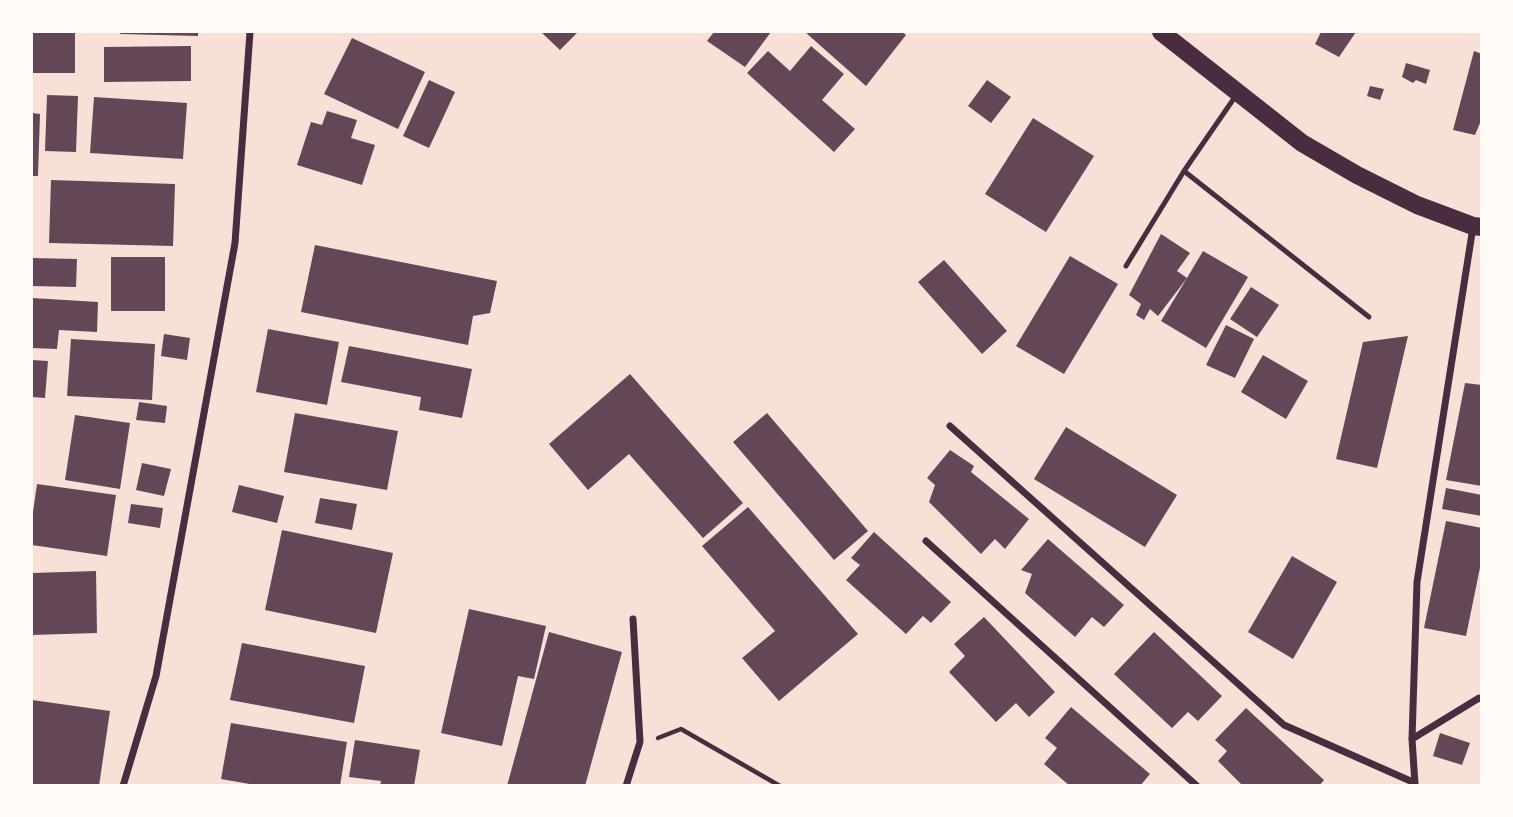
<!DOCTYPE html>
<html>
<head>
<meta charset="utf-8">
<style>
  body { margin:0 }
  #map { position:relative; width:1513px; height:817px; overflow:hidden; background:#f7e1d7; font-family:"Public Sans",sans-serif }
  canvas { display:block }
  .frame { position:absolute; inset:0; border:33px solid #fffaf5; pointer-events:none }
</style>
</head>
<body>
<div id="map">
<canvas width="1513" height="817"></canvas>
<div class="frame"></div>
</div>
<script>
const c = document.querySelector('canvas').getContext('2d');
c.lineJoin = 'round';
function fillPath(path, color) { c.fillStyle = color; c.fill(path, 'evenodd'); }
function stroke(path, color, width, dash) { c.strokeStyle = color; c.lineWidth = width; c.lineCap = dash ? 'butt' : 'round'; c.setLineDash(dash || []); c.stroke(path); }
const building = new Path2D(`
  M32,32H75V73H32Z
  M120,32H198V36L120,34Z
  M541,32H578L560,50Z
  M714,32H771L745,67L707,41Z
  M805,32H902L906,35L866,86Z
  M1321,32H1356L1339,57L1315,44Z
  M352,38L425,72L398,129L324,94Z
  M191,46V81L104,82V47Z
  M811,46L844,74L822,100L855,129L834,152L747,73L768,51L790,71Z
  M1474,51L1482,54V118L1475,135L1453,130Z
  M1406,63L1430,70L1426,84L1416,80L1413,83L1402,77Z
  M429,80L455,92L429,148L403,136Z
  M987,80L1011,97L991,123L968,106Z
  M1370,86L1384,89L1380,100L1367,96Z
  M47,95L78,96L76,152L45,151Z
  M94,97L187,103L183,159L90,153Z
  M327,111L357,120L351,138L375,145L362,185L297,165L311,122L322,125Z
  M32,113L40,114L38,176H32Z
  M1033,118L1094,156L1046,232L985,194Z
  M51,180L175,184L173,246L49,243Z
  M1161,234L1190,253L1177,271L1187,278L1203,251L1248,277L1206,348L1161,321L1187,278L1158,316L1150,309L1144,320L1136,315L1141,304L1129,295Z
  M315,245L497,281L490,313L473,316L468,345L301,312Z
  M1070,256L1118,284L1064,374L1016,346Z
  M111,257H165V311H111Z
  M32,258L77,259L76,287L32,286Z
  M944,260L1007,331L982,354L918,282Z
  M1251,287L1279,305L1257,337L1230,319Z
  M32,298L98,302L97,332L59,330L57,349L32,348Z
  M1226,325L1254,339L1235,378L1206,365Z
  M268,329L339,342L327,405L256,392Z
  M164,334L190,338L187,360L161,356Z
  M1408,336L1377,468L1336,459L1363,342Z
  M71,339L155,344L152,400L67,396Z
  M349,346L472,369L462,418L419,410L421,397L341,382Z
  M1263,355L1308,381L1286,419L1241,392Z
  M32,360L48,361L45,398L32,397Z
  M630,374L743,503L703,538L629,454L588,490L549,444Z
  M1465,383L1482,385V486L1446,480Z
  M139,402L167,406L165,423L136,420Z
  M295,413L398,431L387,490L284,472Z
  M767,413L868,531L834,560L733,442Z
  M75,415L130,423L120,489L65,480Z
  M1066,427L1177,495L1145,547L1034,479Z
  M950,450L974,466L971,472L1029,519L1005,549L995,539L981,554L929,502L935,485L927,478Z
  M142,463L171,469L164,496L136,490Z
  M37,484L116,495L107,556L32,545V519Z
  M239,485L284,496L277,523L232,512Z
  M1446,488L1482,495V516L1442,509Z
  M320,498L357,504L352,530L315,523Z
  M131,504L163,508L160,528L128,523Z
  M748,507L858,634L779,701L742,658L775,631L702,546Z
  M1446,521L1482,528V558L1466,636L1424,628Z
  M282,530L393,553L376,633L265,610Z
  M874,532L951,602L931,623L923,616L906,634L846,580L860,565L851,558Z
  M1048,539L1124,605L1104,627L1092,617L1075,637L1025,593L1032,574L1021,570Z
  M1292,556L1337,582L1293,659L1248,632Z
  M96,571L97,633L32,635V573Z
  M469,609L546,626L534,679L518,676L502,746L441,733Z
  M984,617L1055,692L1029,717L1016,703L996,722L949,672L965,656L954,644Z
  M549,632L622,652L585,786H507Z
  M1154,632L1222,696L1198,721L1188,712L1172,728L1114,674Z
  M242,643L365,666L354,723L230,700Z
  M32,700L110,711L99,786H32Z
  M1071,707L1150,774L1140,786H1070L1044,764L1057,748L1045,738Z
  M1246,708L1324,780L1319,786H1243L1218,761L1227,751L1215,740Z
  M231,723L347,742L340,786H261L221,779Z
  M1440,733L1470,743L1462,765L1433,756Z
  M355,740L420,750L414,786H380L381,781L349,777Z`);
const path = new Path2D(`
  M658,738L681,729L780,786`);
const service = new Path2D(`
  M1184,171L1369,317
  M1126,266L1184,171L1237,94`);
const minor = new Path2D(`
  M950,426L1284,725L1415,783
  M926,541L1197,786
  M1412,739L1479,698L1482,699
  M1415,784L1412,739L1417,582L1473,227
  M123,786L156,676L235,243L250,32
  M626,786L640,742L633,619`);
const primary = new Path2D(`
  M1161,32L1302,143L1357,175L1417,205L1473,226L1482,227`);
fillPath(building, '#644757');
stroke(path, '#4a2c40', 4.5);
stroke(service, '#4a2c40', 5);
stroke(minor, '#4a2c40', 7);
stroke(primary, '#4a2c40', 18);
</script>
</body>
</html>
